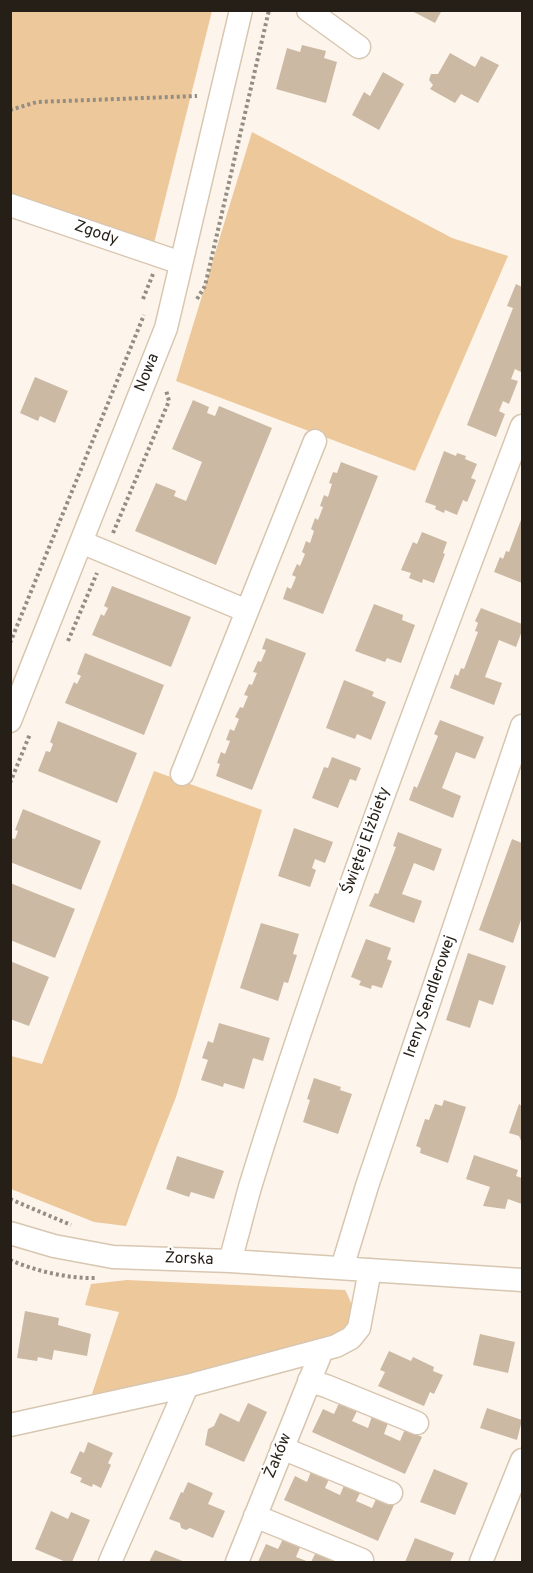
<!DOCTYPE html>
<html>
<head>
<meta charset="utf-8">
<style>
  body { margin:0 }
  #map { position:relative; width:533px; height:1573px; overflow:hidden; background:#fdf5ec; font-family:Overpass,sans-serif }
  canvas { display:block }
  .frame { position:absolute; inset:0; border:12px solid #251f17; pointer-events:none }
</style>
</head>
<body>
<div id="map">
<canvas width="533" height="1573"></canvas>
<div class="frame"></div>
</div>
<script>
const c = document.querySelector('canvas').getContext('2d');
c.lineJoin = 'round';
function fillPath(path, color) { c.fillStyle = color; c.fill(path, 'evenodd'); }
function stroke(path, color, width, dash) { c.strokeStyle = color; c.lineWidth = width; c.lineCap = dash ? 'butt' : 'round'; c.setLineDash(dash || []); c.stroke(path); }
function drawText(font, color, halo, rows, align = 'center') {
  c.font = font + ' Overpass,sans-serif'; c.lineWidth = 5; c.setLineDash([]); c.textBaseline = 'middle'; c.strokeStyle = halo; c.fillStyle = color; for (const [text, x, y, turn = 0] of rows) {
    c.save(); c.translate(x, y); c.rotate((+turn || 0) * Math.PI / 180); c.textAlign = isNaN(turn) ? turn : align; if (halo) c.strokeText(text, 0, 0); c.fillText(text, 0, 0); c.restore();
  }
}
const green = new Path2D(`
  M11,11H212L154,243L11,193Z
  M252,132L452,238L508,256L415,471L176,381Z
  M154,771L262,810L176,1097L126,1226L94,1222L11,1189V1056L42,1064Z
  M127,1280L345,1290C361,1318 350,1329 325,1343L90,1400L119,1312L85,1305L91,1284Z`);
const building = new Path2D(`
  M410,10H442L435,23Z
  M302,45L326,51L324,58L337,62L326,103L276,89L287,48L300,52Z
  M450,53L475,67L481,56L499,65L478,103L461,94L455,103L430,89L433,85L429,80L431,74H438Z
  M383,72L404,84L379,130L352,115L364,92L370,96Z
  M516,284L522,287V369L521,372L515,369L511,379L518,381L509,404L503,401L499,411L505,414L496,437L467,425L513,308L507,306Z
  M35,377L68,391L55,423L40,416L38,421L20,413Z
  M193,400L209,407L207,413L215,416L219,406L272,428L216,565L135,531L156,483L176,491L174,496L186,501L202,462L172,449Z
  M444,451L456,456L457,453L466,456L465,459L477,464L471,478L476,480L472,490L467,502L463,500L457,515L445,510L444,513L435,509L436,506L425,502Z
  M341,462L378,476L323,614L283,599L287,587L291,589L296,577L292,575L297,564L300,566L305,554L302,552L306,541L310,543L314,531L311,529L315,518L318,520L323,507L320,506L324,495L328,497L332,484L329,483L333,472L337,473Z
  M522,517V583L494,572L500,557L503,559L506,551L509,552Z
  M422,532L447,542L443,553L445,554L434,583L423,579L422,583L409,578L411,573L401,570L413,542L417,544Z
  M112,586L191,617L171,667L92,635L101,614L104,616L108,608L104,606Z
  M374,604L403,615L402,620L415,625L401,663L387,658L385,662L355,651Z
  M481,608L522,624V631L516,647L499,640L485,677L502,683L494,705L450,688L455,674L458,676L461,668L464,669L478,632L475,631L478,623L475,621Z
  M266,638L306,653L252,790L216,776L220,764L217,763L221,752L225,754L230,741L226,740L230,729L234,731L239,719L235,717L240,707L243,708L248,696L244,695L249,684L252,685L257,673L253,672L258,661L261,662L266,650L262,649Z
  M85,653L164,685L144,735L65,703L74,682L77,684L81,676L77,674Z
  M344,680L374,692L372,696L386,702L371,740L357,734L355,739L326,728Z
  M440,720L484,737L475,759L456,752L442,788L461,796L453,818L409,800L414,786L417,788L438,736L434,734Z
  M58,721L137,753L117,803L38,771L46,751L50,752L53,744L50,742Z
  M332,757L361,768L356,781L350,779L338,808L312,798L324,767L328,768Z
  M23,809L101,841L81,890L10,862V839L11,838L15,839L18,831L15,830Z
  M294,828L333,842L325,863L315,859L312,868L316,870L310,887L278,876Z
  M398,832L442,849L434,871L414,863L402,894L422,901L414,923L369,906L375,893L378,894L396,847L393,846Z
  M512,839L522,843V917L513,943L479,930Z
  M10,883L75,909L55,958L10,940Z
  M261,923L299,934L293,954L297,955L288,983L284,982L278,1001L240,988Z
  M366,939L391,948L387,959L392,961L382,988L372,985L371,989L359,985L361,981L351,977Z
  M468,953L506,966L493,1005L479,1000L470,1028L446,1020Z
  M10,961L49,977L29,1026L10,1019Z
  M219,1023L270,1038L263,1061L253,1058L244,1089L224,1083L223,1087L201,1080L208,1060L202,1058L208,1041L213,1043Z
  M314,1078L341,1087L340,1090L352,1094L338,1134L303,1122L310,1100L307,1099Z
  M444,1100L466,1107L448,1163L420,1153L421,1148L416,1146L425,1119L429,1120L435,1104L442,1106Z
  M519,1104L522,1106V1143L519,1136L509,1133Z
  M474,1155L518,1170L516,1176L522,1178V1204L508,1199L505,1209L483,1206L490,1187L466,1179Z
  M177,1156L224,1171L214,1199L191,1192L189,1197L166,1189Z
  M25,1311L59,1318L58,1325L91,1334L87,1356L54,1350L52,1360L38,1357L37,1361L17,1358Z
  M480,1334L515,1342L508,1373L473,1365Z
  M389,1351L411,1361L413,1357L434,1367L433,1371L443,1375L434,1394L430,1392L424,1406L378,1386L385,1372L380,1370Z
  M340,1401L358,1409L352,1421L368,1428L372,1416L388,1423L384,1434L400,1441L405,1429L422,1437L405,1474L312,1432L323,1409L334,1414Z
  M248,1403L267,1412L244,1462L205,1445L208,1429L214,1426L220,1413L239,1422Z
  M487,1408L522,1420L517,1440L480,1428Z
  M88,1442L113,1453L108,1463L111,1465L101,1488L93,1484L92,1487L80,1482L82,1478L70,1473L80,1451L84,1453Z
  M312,1469L330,1477L325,1488L340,1495L345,1483L361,1491L356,1501L372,1508L377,1497L394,1505L378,1541L284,1500L295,1476L307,1482Z
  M434,1469L468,1483L455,1515L420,1502Z
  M188,1482L213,1493L208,1504L225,1511L213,1538L190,1528L186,1530L181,1528L180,1523L169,1519L181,1492L183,1493Z
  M51,1511L68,1519L71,1512L90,1520L72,1562H66L35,1549Z
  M284,1537L301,1545L296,1557L309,1562H258L266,1544L278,1549Z
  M415,1538L454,1553L450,1562H405Z
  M155,1550L185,1562H149Z
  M316,1552L332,1559L330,1562H311Z`);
const path = new Path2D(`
  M10,110L37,102L197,96
  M143,299L153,274
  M197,299L205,286L269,10
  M113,533L169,401L166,390
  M68,641L97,573
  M10,643L144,315
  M10,783L30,734
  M10,1199L71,1225
  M10,1260C36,1271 69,1279 96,1278`);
const minor = new Path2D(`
  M308,10L359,47
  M10,205L181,263
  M81,542L247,611
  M10,721L166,328L241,10
  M182,774L315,441
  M10,1233L54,1246L113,1257L230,1261L522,1280
  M230,1261C237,1237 243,1212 250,1187C329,930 427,678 522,426
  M342,1268L367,1186L522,726
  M309,1381L326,1386L417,1423
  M10,1425L187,1386L336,1346L351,1338L359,1328L370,1270
  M282,1448L391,1493
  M255,1516L362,1560
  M110,1562L187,1386
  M237,1562L322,1350
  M481,1562L522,1460`);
const streetNames = [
  ["Zgody",96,234,19],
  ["Nowa",148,373,-68],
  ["Świętej Elżbiety",367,841,-70],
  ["Ireny Sendlerowej",431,997,-71],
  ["Żorska",189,1260,2],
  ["Żaków",279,1456,-68]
];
fillPath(green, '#edc89b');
fillPath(building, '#cbb9a3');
stroke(minor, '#d8c6b0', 25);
stroke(path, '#948d84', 4, [3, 3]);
stroke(minor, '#fff', 22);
drawText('16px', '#251f17', '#fff', streetNames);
</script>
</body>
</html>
